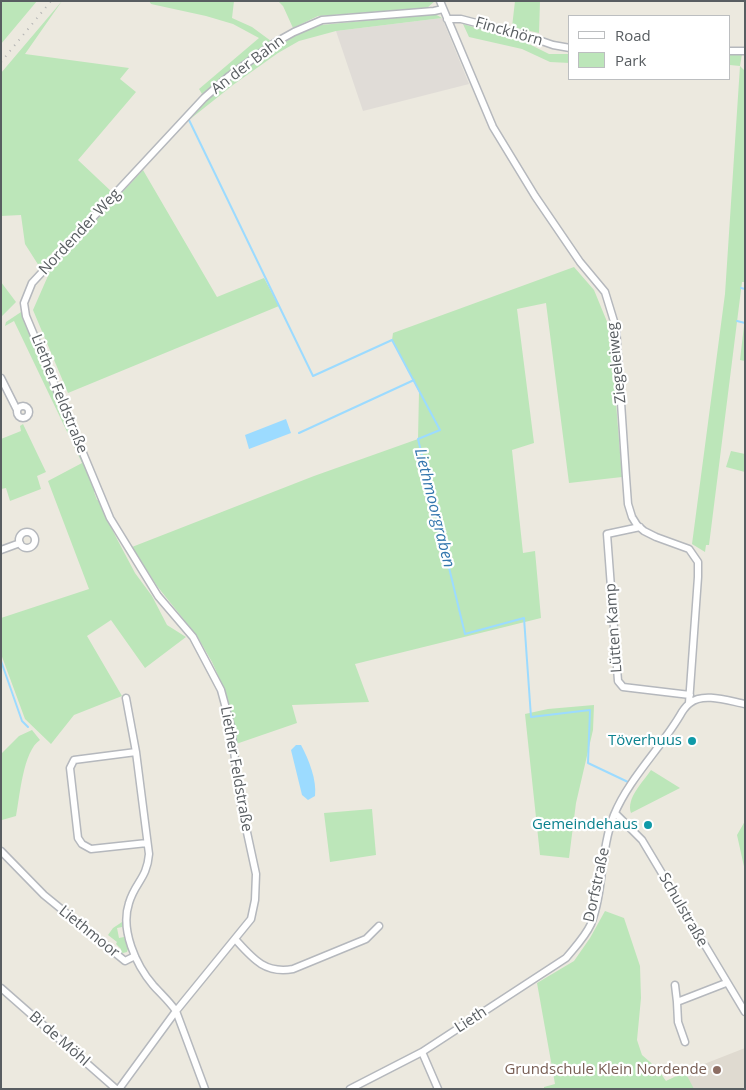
<!DOCTYPE html>
<html>
<head>
<meta charset="utf-8">
<style>
  body { margin:0 }
  #map { position:relative; width:746px; height:1090px; overflow:hidden; background:#ece9df; font-family:"Open Sans",sans-serif }
  canvas { display:block }
  .frame { position:absolute; inset:0; border:2px solid #585d61; pointer-events:none }
  .legend { position:absolute; left:568px; top:15px; width:162px; height:65px; box-sizing:border-box; background:#fff; border:1px solid #bcbec0; margin:0; padding:6px 9px; list-style:none; font-size:15px; color:#585d61 }
  .legend li { display:flex; align-items:center; gap:10px; height:25px }
  .legend b { width:25px; border:1px solid #bcbec0 }
</style>
</head>
<body>
<div id="map">
<canvas width="746" height="1090"></canvas>
<div class="frame"></div>
<ul class="legend">
<li><b style="height:6px;background:#fff"></b>Road</li>
<li><b style="height:14px;background:#bce6b9"></b>Park</li>
</ul>
</div>
<script>
const c = document.querySelector('canvas').getContext('2d');
c.lineJoin = 'round';
function fillPath(path, color) { c.fillStyle = color; c.fill(path, 'evenodd'); }
function stroke(path, color, width, dash) { c.strokeStyle = color; c.lineWidth = width; c.lineCap = dash ? 'butt' : 'round'; c.setLineDash(dash || []); c.stroke(path); }
function drawText(font, color, halo, rows, align = 'center') {
  c.font = font + ' "Open Sans",sans-serif'; c.lineWidth = 4.5; c.setLineDash([]); c.textBaseline = 'middle'; c.strokeStyle = halo; c.fillStyle = color; for (const [text, x, y, turn = 0] of rows) {
    c.save(); c.translate(x, y); c.rotate((+turn || 0) * Math.PI / 180); c.textAlign = isNaN(turn) ? turn : align; if (halo) c.strokeText(text, 0, 0); c.fillText(text, 0, 0); c.restore();
  }
}
const industrial = new Path2D(`
  M442,18L469,84L363,111L336,31Z`);
const education = new Path2D(`
  M745,1048V1089H668L666,1081L694,1068Z`);
const green = new Path2D(`
  M1,1H37L1,44Z
  M62,1L25,54L129,68L120,79L136,92L78,160L113,193L39,266L25,244L21,215L1,216V73Z
  M149,1H234L232,18L252,27L271,41L202,94L199,89L259,38L233,24L206,16L151,4Z
  M278,1H435L427,8L318,16L293,28L283,6Z
  M515,1H540L539,33L512,27Z
  M435,14L442,18L336,31L299,41L278,53L233,85L189,120L228,77L296,35L321,25Z
  M463,24L525,42L549,54H570V63L550,62L522,49L469,37Z
  M730,54H742L740,66L745,71V282H742L709,545H706L705,552L692,544L725,294L740,66L730,65Z
  M143,170L217,297L264,278L279,306L68,393L33,310L51,269Z
  M574,267L594,290L610,329L622,477L569,483L546,303L517,309L534,443L512,450L523,553L535,551L541,618L355,664L369,702L292,705L297,723L236,744L226,693L212,662L197,636L157,586L132,547L314,476L418,439L419,392L392,340L393,333Z
  M1,282L16,302L1,317Z
  M21,312L28,323L49,383L85,462L96,491L94,492L97,500H100L107,519L117,539L135,573L152,596L167,625L186,637L145,668L111,620L87,636L122,696L74,715L51,744L25,719L1,654V618L89,589L48,481L82,463L14,321L5,326L6,322Z
  M745,317V361L740,360Z
  M23,424L46,472L37,476L41,489L10,501L6,488L1,489V439L21,431L20,426Z
  M731,451L745,454V472L726,467Z
  M594,705L593,730L576,803L569,858L540,855L525,714L548,709Z
  M32,730L40,740C23,751 20,796 16,816L2,820L1,754L19,736Z
  M651,770L680,788L631,813C626,798 643,782 651,770Z
  M372,809L376,855L330,862L324,813Z
  M745,821V871L737,835Z
  M605,911L624,918L640,966L641,998L637,1040L642,1055L657,1068L666,1081L685,1072L694,1089H544V1087L555,1084L537,983L574,961L590,938Z
  M122,922V927L117,928L119,938L124,937L128,949L127,952L123,953L120,952L121,949L116,944L117,942L108,935L113,928Z`);
const water = new Path2D(`
  M286,419L291,433L249,449L245,435Z
  M296,745H301C309,760 317,780 315,796L308,800L302,795L291,750Z`);
const stream = new Path2D(`
  M189,120L313,376L392,340L440,430L418,439L465,634L524,618L531,717L590,710L588,763L628,782
  M741,288L745,289
  M737,321L745,323
  M299,433L414,380
  M1,661L22,721L28,727`);
const minor = new Path2D(`
  M440,1L493,127L535,196L580,262L605,292L616,328L626,477L628,504L632,517L637,525L644,531L656,537L689,549L698,562V577L689,703
  M447,19H461L530,37L553,45L570,48
  M730,51H745
  M1,378L17,410
  M17 412a6 6 0 1 1 12 0a6 6 0 1 1-12 0Z
  M640,527L607,534L618,681L623,687L690,695
  M19 540a8 8 0 1 1 16 0a8 8 0 1 1-16 0Z
  M1,550L20,543
  M126,698L136,752
  M615,813L642,840L745,1012
  M147,843L91,849L82,844L78,838L70,768L74,760L136,752L149,854C147,879 135,882 129,903C120,930 136,965 153,985C161,994 169,1001 176,1011L205,1089
  M1,851L44,895L125,961L135,956
  M235,939C253,959 265,974 293,969L366,939L379,926
  M675,985L677,1002L726,983
  M1,988L116,1089
  M677,1002L678,1022L685,1042
  M422,1052L438,1089
  M119,1089L176,1011L251,919L255,900L256,874L240,800L231,727L221,690L193,637L158,596L110,518L26,316L24,303L32,283L204,98L228,77L276,42L294,32L322,20L434,11L443,9
  M350,1089L422,1052L566,958C575,947 585,937 591,924C604,891 600,850 614,815C629,778 663,746 682,712C684,709 687,705 690,703C703,692 729,701 745,704`);
const rail = new Path2D(`
  M1,62L51,1`);
const markers = [
  [692,741,5,"#0f9aa8"],
  [648,825,5,"#0f9aa8"],
  [717,1070,5,"#8d6e63"]
];
const streetNames = [
  ["Finckhörn",509,32,16],
  ["An der Bahn",248,65,-37],
  ["Nordender Weg",80,232,-47],
  ["Ziegeleiweg",617,363,-96],
  ["Liether Feldstraße",59,394,68],
  ["Lütten Kamp",614,628,-94],
  ["Liether Feldstraße",236,769,80],
  ["Dorfstraße",597,885,-78],
  ["Schulstraße",683,910,60],
  ["Liethmoor",89,932,39],
  ["Lieth",471,1020,-33],
  ["Bi de Möhl",59,1039,41]
];
const cultureNames = [
  ["Töverhuus",682,741],
  ["Gemeindehaus",638,825]
];
const educationNames = [
  ["Grundschule Klein Nordende",707,1070]
];
const waterNames = [
  ["Liethmoorgraben",434,508,76]
];
fillPath(industrial, '#e0dcd7');
fillPath(education, '#dfdad0');
fillPath(green, '#bce6b9');
fillPath(water, '#9cdbff');
stroke(stream, '#9cdbff', 2);
stroke(minor, '#b5b8bd', 9);
stroke(minor, '#fff', 6);
stroke(rail, '#b1b2b2', 2, [1, 6]);
for (const [x, y, r, color] of markers) { const dot = new Path2D(); dot.arc(x, y, r, 0, 2 * Math.PI); c.fillStyle = color; c.fill(dot); stroke(dot, '#fff', 2); }
drawText('15px', '#585d61', '#fff', streetNames);
drawText('15px', '#0d838f', '#fff', cultureNames, 'right');
drawText('15px', '#785e54', '#fff', educationNames, 'right');
drawText('italic 16px', '#3376ad', '#fff', waterNames);
</script>
</body>
</html>
